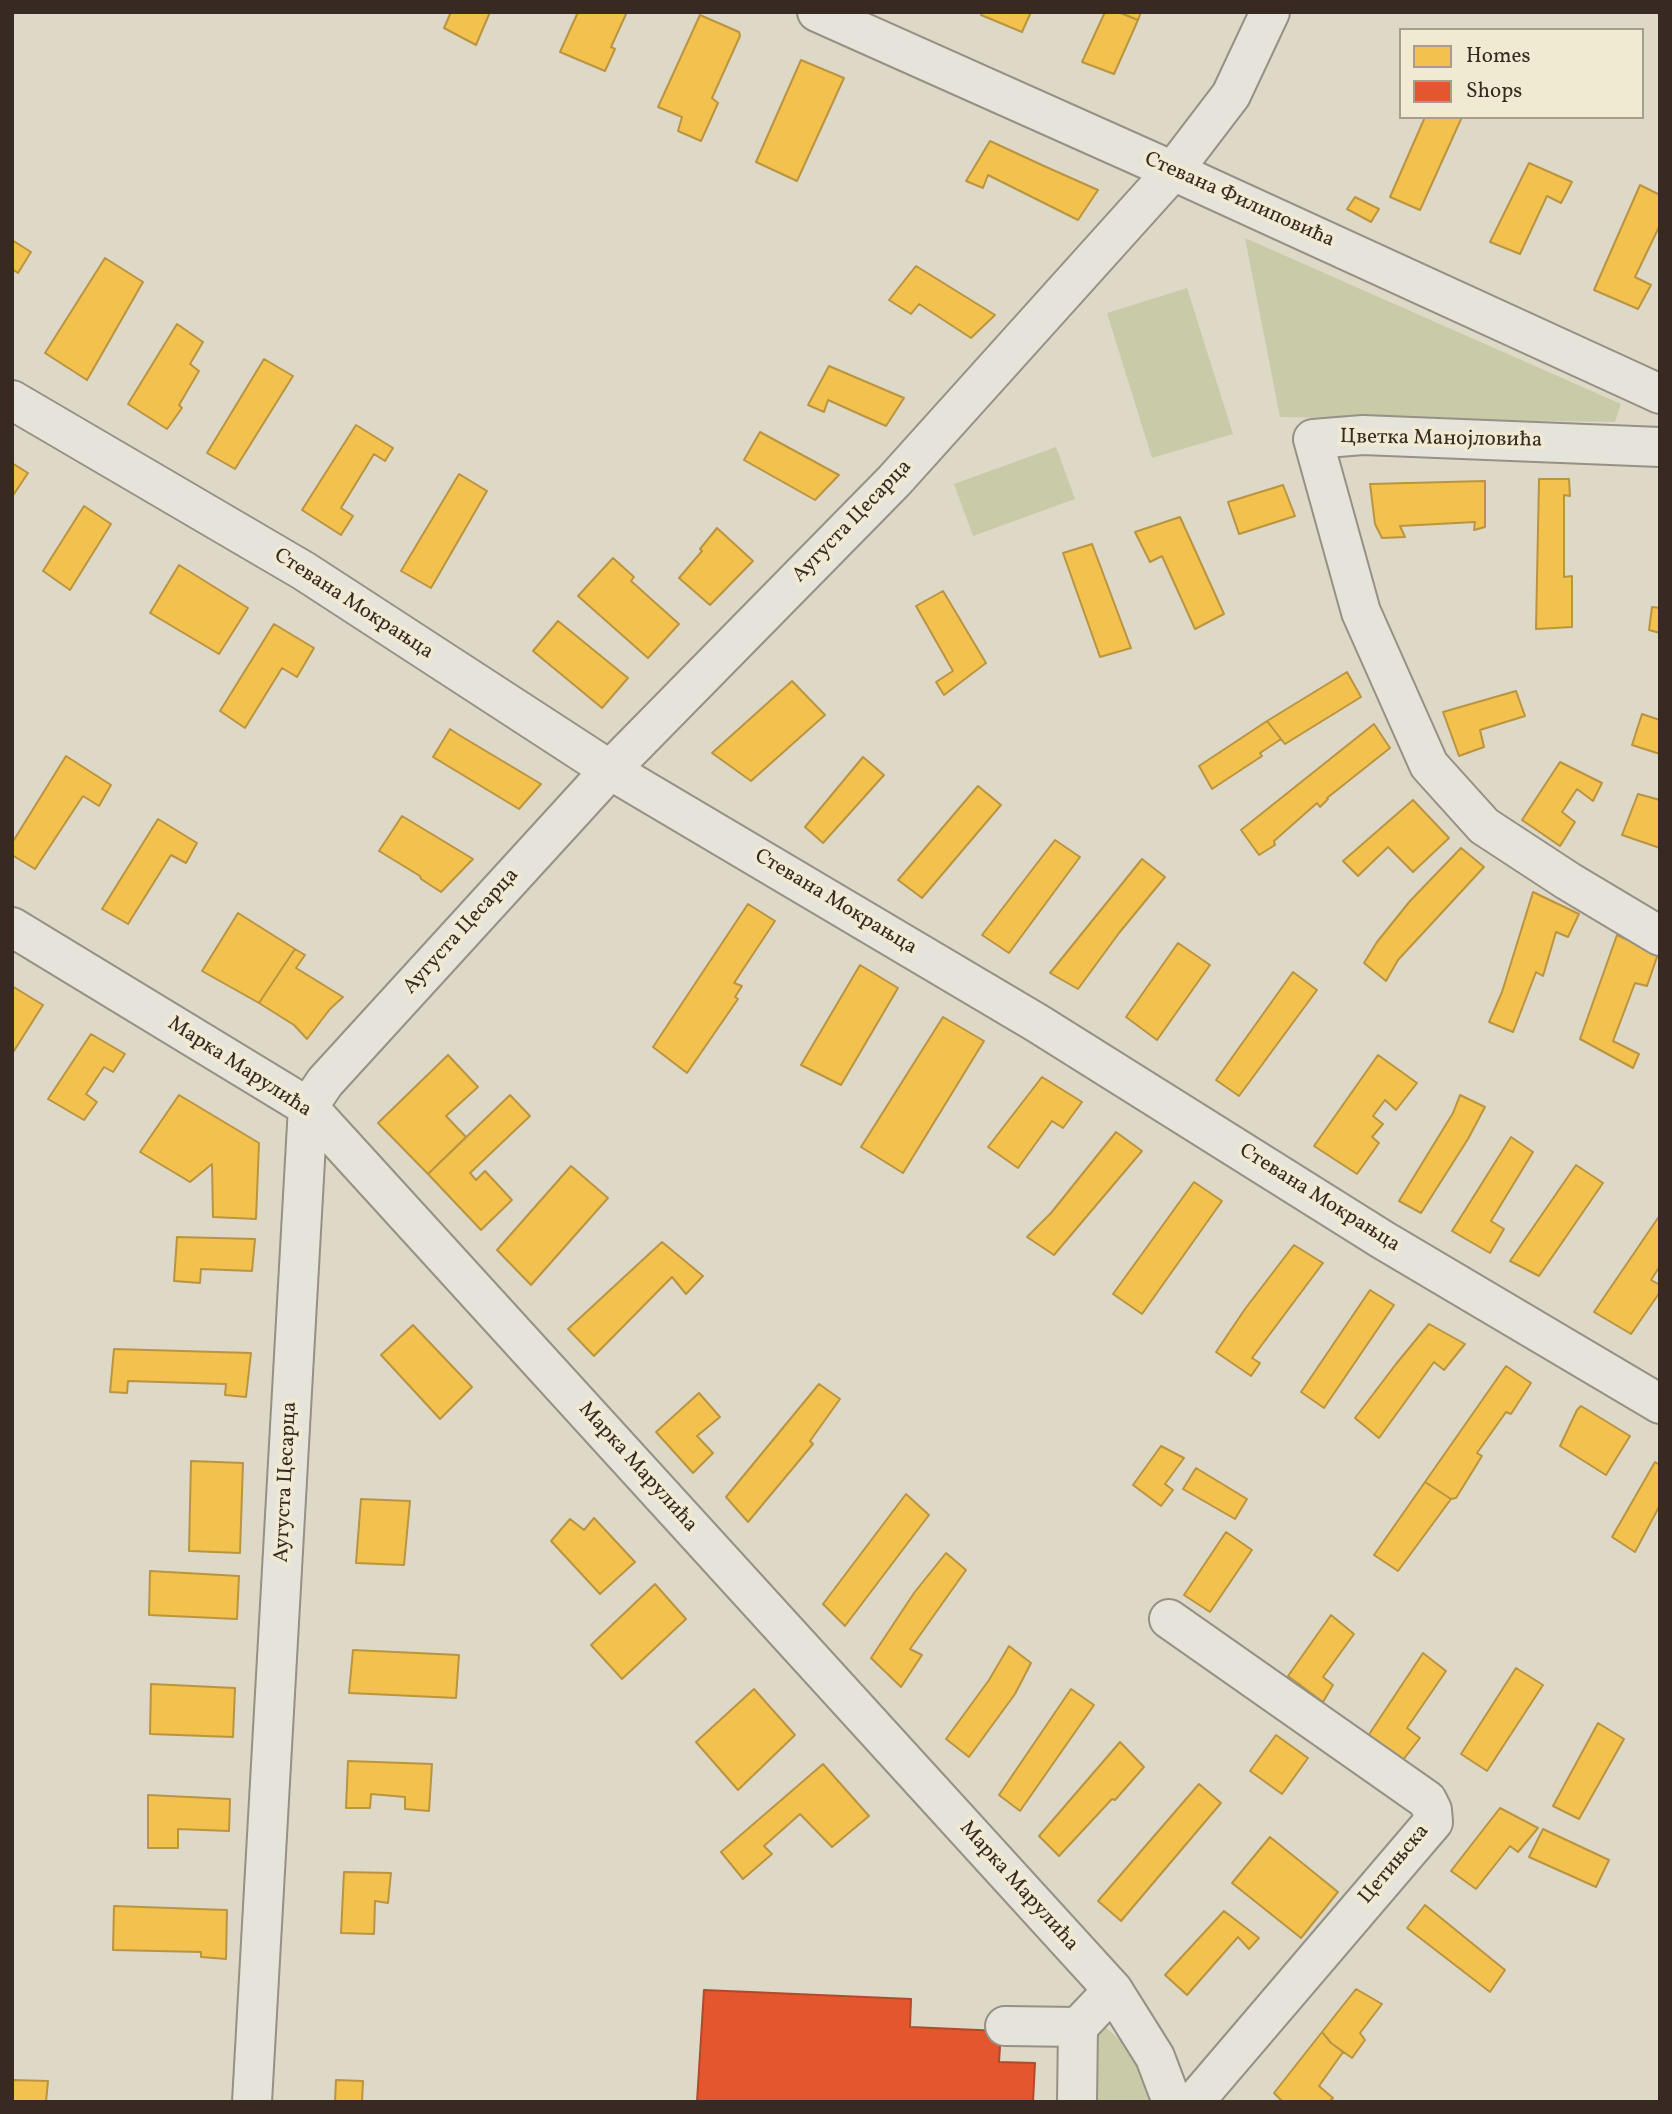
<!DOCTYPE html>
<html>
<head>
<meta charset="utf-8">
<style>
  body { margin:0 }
  #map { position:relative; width:1672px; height:2114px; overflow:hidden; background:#ded8c6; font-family:Vollkorn,serif }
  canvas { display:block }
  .frame { position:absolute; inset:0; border:14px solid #382a22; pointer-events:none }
  .legend { position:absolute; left:1399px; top:28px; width:245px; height:91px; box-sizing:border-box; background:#f1ead3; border:2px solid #a79d8c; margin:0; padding:9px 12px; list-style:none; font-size:21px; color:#382a22 }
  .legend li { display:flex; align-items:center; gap:14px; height:35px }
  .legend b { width:35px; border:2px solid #a79d8c }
</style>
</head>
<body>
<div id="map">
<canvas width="1672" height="2114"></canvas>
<div class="frame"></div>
<ul class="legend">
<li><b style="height:19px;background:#f2c14e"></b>Homes</li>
<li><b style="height:19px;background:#e4572e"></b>Shops</li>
</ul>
</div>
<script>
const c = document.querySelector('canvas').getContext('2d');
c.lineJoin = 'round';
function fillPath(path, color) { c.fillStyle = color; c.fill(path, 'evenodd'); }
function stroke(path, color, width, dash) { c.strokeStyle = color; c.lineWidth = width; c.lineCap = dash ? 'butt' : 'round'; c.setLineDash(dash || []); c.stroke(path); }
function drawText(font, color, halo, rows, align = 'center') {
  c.font = font + ' Vollkorn,serif'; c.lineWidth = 7; c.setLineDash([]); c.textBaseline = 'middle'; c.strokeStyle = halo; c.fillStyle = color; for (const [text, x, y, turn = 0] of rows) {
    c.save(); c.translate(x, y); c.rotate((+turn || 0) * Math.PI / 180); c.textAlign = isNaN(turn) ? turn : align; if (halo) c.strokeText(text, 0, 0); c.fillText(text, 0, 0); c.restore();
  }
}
const green = new Path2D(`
  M1245,238L1621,404L1615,422L1280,417Z
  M1187,288L1233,434L1152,458L1107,313Z
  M1056,447L1075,499L973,536L954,484Z
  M1100,2022L1149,2067L1161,2102H1086L1082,2042Z`);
const homes = new Path2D(`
  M451,12H490L476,45L444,28Z
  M578,12H627L611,47L615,49L605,71L560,52Z
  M982,12H1031L1022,32L981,15Z
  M1105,12H1118L1138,20L1114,74L1082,62Z
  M1118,12H1141L1138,20Z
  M700,15L739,32L740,36L712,98L718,103L701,141L678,131L682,117L658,107Z
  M801,60L844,78L797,181L756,162Z
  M1425,117H1462L1420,210L1390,197Z
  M990,141L1044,166L1098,190L1078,220L988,175L983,188L966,181Z
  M1529,163L1572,182L1561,203L1547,196L1520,254L1490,242Z
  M1640,185L1660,195V225L1635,277L1651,285L1638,309L1594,290Z
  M1355,197L1379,209L1371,222L1347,209Z
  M12,240L31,252L18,273L12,269Z
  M105,258L143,282L87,380L45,353Z
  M916,266L995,315L971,338L919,304L911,314L889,300Z
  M177,324L203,342L190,364L199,371L179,405L182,408L167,429L128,404Z
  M264,359L293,376L235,469L207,453Z
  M829,366L904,398L886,426L828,400L824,412L808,405Z
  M356,425L393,448L385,461L374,454L341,508L353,516L341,535L302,510Z
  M760,432L839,475L815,500L744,460Z
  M12,463L28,473L12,497Z
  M459,474L487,491L431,588L401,571Z
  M1539,479H1569L1570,496L1564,495V577L1572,576V627L1536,629Z
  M1485,481V527L1474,530L1475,522L1400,526L1405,537L1382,538L1375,524L1370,484Z
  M1283,485L1295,516L1239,534L1228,502Z
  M84,506L111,524L70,590L43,571Z
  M1180,517L1224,614L1195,629L1162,556L1150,562L1135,532Z
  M717,528L753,561L710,605L679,578L702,551L700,549Z
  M1092,544L1131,648L1100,657L1063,553Z
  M613,558L634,577L631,581L679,624L648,658L578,596Z
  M179,565L248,608L219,654L150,613Z
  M943,591L986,663L944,695L936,682L953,671L916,606Z
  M1652,607L1660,608V633L1649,630Z
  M558,621L628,678L602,708L533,651Z
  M274,624L314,648L297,677L282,668L245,728L220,711Z
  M1347,672L1361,697L1285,744L1267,721Z
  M792,681L825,715L751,781L712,753Z
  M1516,691L1525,716L1480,730L1484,747L1459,756L1443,712Z
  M1642,714L1660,720V754L1632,745Z
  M1267,721L1281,739L1260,753L1262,756L1212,789L1199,766Z
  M1374,724L1390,748L1327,798L1328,799L1320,807L1317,803L1274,841L1275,845L1259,855L1241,830Z
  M450,729L459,735L541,784L519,809L433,757Z
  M66,756L111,785L99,806L83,796L35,869L12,855V843Z
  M863,757L884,775L823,843L805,827Z
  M1560,762L1602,783L1593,801L1577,789L1562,812L1575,822L1560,846L1522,820Z
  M978,786L1001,805L922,898L898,880Z
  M1638,794L1660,800V848L1622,835Z
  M1413,800L1449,838L1413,872L1388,847L1358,876L1343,861Z
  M402,816L473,859L441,892L421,879L420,876L379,851Z
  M158,819L197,843L186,863L171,855L128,924L102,909Z
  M1055,840L1080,857L1009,953L982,935Z
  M1461,848L1484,867L1398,960L1386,981L1364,963L1377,942L1410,901Z
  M1142,859L1165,877L1119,933L1078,989L1050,973Z
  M1533,892L1579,914L1568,937L1556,932L1543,976L1536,972L1513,1032L1489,1022L1502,992Z
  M748,904L775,921L734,983L742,986L735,997L738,999L687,1073L653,1047Z
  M238,913L295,949L259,1003L202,971Z
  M1617,935L1658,954L1647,986L1635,983L1613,1041L1639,1054L1633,1068L1580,1039Z
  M1178,943L1210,965L1157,1040L1126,1017Z
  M295,949L305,955L296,968L343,997L330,1009L307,1039L294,1025L259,1003Z
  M860,965L898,988L841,1085L801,1065Z
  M1293,972L1317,990L1239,1096L1216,1080Z
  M12,986L43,1005L12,1054Z
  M943,1017L984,1041L903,1173L861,1147Z
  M91,1034L125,1054L113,1072L104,1067L86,1094L97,1102L84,1120L48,1099Z
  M448,1055L478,1087L446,1116L466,1137L428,1174L378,1123Z
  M1378,1055L1417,1083L1396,1110L1385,1100L1373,1116L1383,1124L1372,1137L1379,1143L1357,1174L1314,1146Z
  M1042,1077L1082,1102L1063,1128L1052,1121L1018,1168L988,1147Z
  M179,1095L259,1143L256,1219L213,1217L212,1164L190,1182L140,1152Z
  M510,1095L530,1116L470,1173L476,1180L485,1171L512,1200L481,1230L428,1174Z
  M1460,1095L1485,1107L1468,1139L1421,1213L1399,1201L1453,1113Z
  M1116,1132L1142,1151L1054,1255L1027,1237L1051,1213Z
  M1511,1137L1533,1152L1491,1221L1504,1229L1490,1253L1452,1231Z
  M1576,1165L1603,1183L1539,1276L1510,1261Z
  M571,1166L608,1198L531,1285L497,1250Z
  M1194,1182L1222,1201L1142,1314L1113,1294Z
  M1660,1215V1266L1651,1280L1660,1285V1292L1631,1334L1594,1312Z
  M177,1237L255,1239L252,1271L201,1269L200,1283L174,1281Z
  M662,1242L703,1276L686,1294L672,1277L594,1356L568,1329Z
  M1294,1245L1323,1263L1252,1358L1260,1363L1251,1376L1216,1352L1245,1309Z
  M1370,1290L1394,1305L1324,1408L1301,1392Z
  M1429,1324L1465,1344L1444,1370L1434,1362L1379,1438L1355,1418L1396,1364Z
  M413,1325L472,1387L440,1419L381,1355Z
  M114,1349L251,1353L246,1397L225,1395L226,1384L128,1381L127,1393L110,1392Z
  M1506,1366L1531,1383L1511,1414L1506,1412L1477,1453L1482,1456L1456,1498L1451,1499L1425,1482Z
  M819,1384L840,1399L810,1441L813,1444L748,1522L726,1497Z
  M699,1393L720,1417L697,1436L713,1453L693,1473L656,1432Z
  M1581,1406L1630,1436L1606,1475L1560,1446L1577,1410Z
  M1161,1446L1184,1458L1165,1484L1173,1490L1161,1506L1133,1485Z
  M191,1461L243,1463L240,1553L189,1551Z
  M1655,1462L1660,1465V1505L1635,1552L1612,1537Z
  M1196,1468L1247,1499L1235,1519L1183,1489Z
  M1425,1482L1451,1499L1398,1571L1374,1555Z
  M906,1494L929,1515L845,1626L823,1604Z
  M361,1499L410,1501L404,1565L356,1563Z
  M594,1518L635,1562L600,1594L551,1541L570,1519L584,1530Z
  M1226,1532L1252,1550L1210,1612L1184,1595Z
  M946,1553L966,1570L910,1649L922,1655L901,1687L871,1658L914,1593Z
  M150,1571L239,1576L237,1619L149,1615Z
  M655,1584L686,1619L622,1679L591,1645Z
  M1331,1615L1354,1634L1323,1677L1333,1685L1323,1702L1288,1676Z
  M1009,1646L1031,1663L1015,1694L969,1757L946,1739L989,1680Z
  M353,1650L459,1655L456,1698L349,1693Z
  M1423,1653L1446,1671L1407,1728L1420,1738L1403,1760L1368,1736Z
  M1516,1668L1543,1685L1487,1771L1461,1754Z
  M151,1684L235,1688L233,1737L150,1734Z
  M754,1689L795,1735L738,1790L696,1742Z
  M1071,1689L1094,1705L1020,1811L999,1795Z
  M1598,1723L1624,1739L1579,1819L1553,1806Z
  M1276,1735L1308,1758L1282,1794L1250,1771Z
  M1120,1742L1144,1767L1115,1800L1112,1799L1059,1856L1039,1836Z
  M348,1761L432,1764L429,1811L405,1809V1797L371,1794L370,1808H346Z
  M823,1764L869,1816L832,1847L800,1814L764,1846L772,1854L743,1879L721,1852Z
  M1199,1784L1221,1803L1121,1921L1098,1901Z
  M148,1795L230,1799L229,1831L178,1829V1848H148Z
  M1500,1808L1538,1828L1518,1852L1510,1846L1476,1889L1451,1871Z
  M1543,1829L1609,1860L1596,1887L1529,1857Z
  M1270,1837L1338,1892L1301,1938L1232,1883Z
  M344,1872L391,1873L388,1903L375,1901L374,1934L341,1933Z
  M1425,1905L1505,1970L1490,1992L1407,1928Z
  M114,1906L227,1910L226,1959L201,1957V1952L113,1950Z
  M1224,1911L1259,1938L1249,1949L1238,1937L1187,1995L1165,1975Z
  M1356,1989L1382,2004L1360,2033L1365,2040L1352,2058L1331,2043L1322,2032Z
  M1322,2032L1331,2043L1343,2052L1319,2086L1333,2098L1329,2102H1283L1274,2093Z
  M12,2080L48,2081L46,2102H12Z
  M336,2080L363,2081L362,2102H335Z`);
const shops = new Path2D(`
  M704,1990L911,1999L910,2027L1001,2031L999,2062L1035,2063L1033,2102H697Z`);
const minor = new Path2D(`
  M817,12L1173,171L1660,394
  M12,400L304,571L610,770L1037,1023L1383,1240L1660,1404
  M1660,447L1363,435L1313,439L1361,612L1429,765L1484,826L1568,881L1660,936
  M12,927L308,1107L1113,1990L1155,2057L1172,2102
  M1169,1619L1427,1800L1432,1810L1433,1822L1194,2102
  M1005,2026L1078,2027
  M252,2102L308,1107L325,1082L610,770L894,481L1173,171L1231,95L1270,12
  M1077,2102L1078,2027L1113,1990`);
const streetNames = [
  ["Стевана Филиповића",1239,201,24],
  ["Цветка Манојловића",1441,440,1],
  ["Аугуста Цесарца",853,522,-46],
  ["Стевана Мокрањца",353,605,33],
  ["Стевана Мокрањца",835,903,31],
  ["Аугуста Цесарца",462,932,-48],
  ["Марка Марулића",239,1068,33],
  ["Стевана Мокрањца",1319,1199,32],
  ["Марка Марулића",637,1468,48],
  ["Аугуста Цесарца",287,1482,-87],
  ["Цетињска",1395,1865,-50],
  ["Марка Марулића",1018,1887,48]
];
fillPath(green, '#c9cba8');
fillPath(homes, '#f2c14e');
stroke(homes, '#ba9441', 2);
fillPath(shops, '#e4572e');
stroke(shops, '#b04a2a', 2);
stroke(minor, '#969086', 42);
stroke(minor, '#e6e3da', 38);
drawText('21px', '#382a22', '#f1ead3', streetNames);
</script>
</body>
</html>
